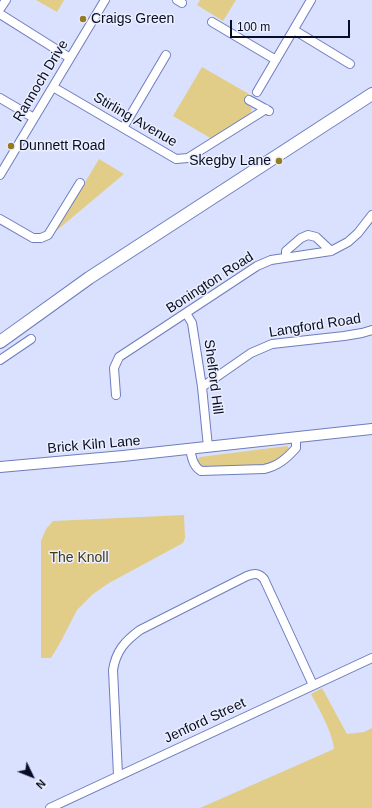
<!DOCTYPE html>
<html>
<head>
<meta charset="utf-8">
<style>
  body { margin:0 }
  #map { position:relative; width:372px; height:808px; overflow:hidden; background:#d9e1fe; font-family:Arial,sans-serif }
  canvas { display:block }
  .north { position:absolute; left:12px; top:756px; width:40px; height:40px; -webkit-text-stroke:3px #ebeffd; paint-order:stroke; rotate:133deg; font-size:11px; font-weight:700; line-height:16px; text-align:center; color:#080c24 }
  .north::after { content:''; display:block; margin:auto; width:14px; height:18px; background:#080c24; clip-path:polygon(50% 0,100% 100%,50% 72%,0 100%) }
  .scale { position:absolute; left:230px; top:20px; width:120px; height:18px; box-sizing:border-box; border:2px solid #080c24; border-top:0; padding-left:5px; font-size:12px; line-height:14px; white-space:nowrap; color:#080c24; -webkit-text-stroke:3px #ebeffd; paint-order:stroke }
</style>
</head>
<body>
<div id="map">
<canvas width="372" height="808"></canvas>
<div class="north">N</div>
<div class="scale">100 m</div>
</div>
<script>
const c = document.querySelector('canvas').getContext('2d');
c.lineJoin = 'round';
function fillPath(path, color) { c.fillStyle = color; c.fill(path, 'evenodd'); }
function stroke(path, color, width, dash) { c.strokeStyle = color; c.lineWidth = width; c.lineCap = dash ? 'butt' : 'round'; c.setLineDash(dash || []); c.stroke(path); }
function drawText(font, color, halo, rows, align = 'center') {
  c.font = font + ' Arial,sans-serif'; c.lineWidth = 3; c.setLineDash([]); c.textBaseline = 'middle'; c.strokeStyle = halo; c.fillStyle = color; for (const [text, x, y, turn = 0] of rows) {
    c.save(); c.translate(x, y); c.rotate((+turn || 0) * Math.PI / 180); c.textAlign = isNaN(turn) ? turn : align; if (halo) c.strokeText(text, 0, 0); c.fillText(text, 0, 0); c.restore();
  }
}
const green = new Path2D(`
  M36,0H64L57,12Z
  M200,0H236L223,21L197,5Z
  M202,67L249,94L245,103L252,108L251,112L248,115L212,139L173,116Z
  M99,159L124,174L56,231Z
  M287,446L289,448L288,452L275,462L264,466L203,468L200,466L197,460L200,457Z
  M184,515L185,538L183,543L109,583L93,594L77,610L60,643L51,658H41V541L46,529L53,521Z
  M322,688L347,734L364,732L372,728V808H200L334,749C332,731 319,709 311,694Z`);
const minor = new Path2D(`
  M177,0L182,3
  M0,9L6,0
  M0,14L70,58
  M212,22L276,60
  M294,30L350,64
  M53,87L176,159L188,158L266,109
  M257,92L311,0
  M0,98L34,118
  M249,100L269,111
  M123,128L166,55
  M0,175L105,0
  M0,219L33,238H41L48,235L80,183
  M286,257V251L301,238L308,235L316,237L331,251
  M186,313L192,323L202,387L208,447
  M0,360L31,339
  M202,387L251,353L272,344L344,336L362,333L372,330
  M116,395L114,368L119,357L257,266L271,260L331,251L348,242L358,233L372,215
  M190,449C192,458 193,466 201,471L264,469C278,466 286,459 296,448V437
  M118,775L113,670C116,651 125,641 140,630L247,576C255,573 259,573 264,579L313,685
  M50,808L372,658`);
const tertiary = new Path2D(`
  M0,467L123,456L372,429`);
const secondary = new Path2D(`
  M0,342L89,278L372,94`);
const markers = [
  [83,19,4,"#957c24"],
  [11,146,4,"#957c24"],
  [279,161,4,"#957c24"]
];
const poiNames = [
  ["Craigs Green",91,19],
  ["Dunnett Road",19,146],
  ["Skegby Lane",271,161,"right"]
];
const streetNames = [
  ["Rannoch Drive",41,81,-59],
  ["Stirling Avenue",135,120,30],
  ["Bonington Road",210,283,-33],
  ["Langford Road",315,326,-9],
  ["Shelford Hill",213,377,83],
  ["Brick Kiln Lane",94,445,-5],
  ["Jenford Street",205,721,-25]
];
const parkNames = [
  ["The Knoll",79,558]
];
fillPath(green, '#e1cd88');
stroke(minor, '#6e7dbe', 10);
stroke(tertiary, '#6e7dbe', 12);
stroke(secondary, '#6e7dbe', 14);
stroke(minor, '#fff', 8);
stroke(tertiary, '#fff', 10);
stroke(secondary, '#fff', 12);
for (const [x, y, r, color] of markers) { const dot = new Path2D(); dot.arc(x, y, r, 0, 2 * Math.PI); c.fillStyle = color; c.fill(dot); stroke(dot, '#ebeffd', 1.5); }
drawText('14px', '#080c24', '#ebeffd', poiNames, 'left');
drawText('14px', '#080c24', '#ebeffd', streetNames);
drawText('14px', '#443915', '#ebeffd', parkNames);
</script>
</body>
</html>
